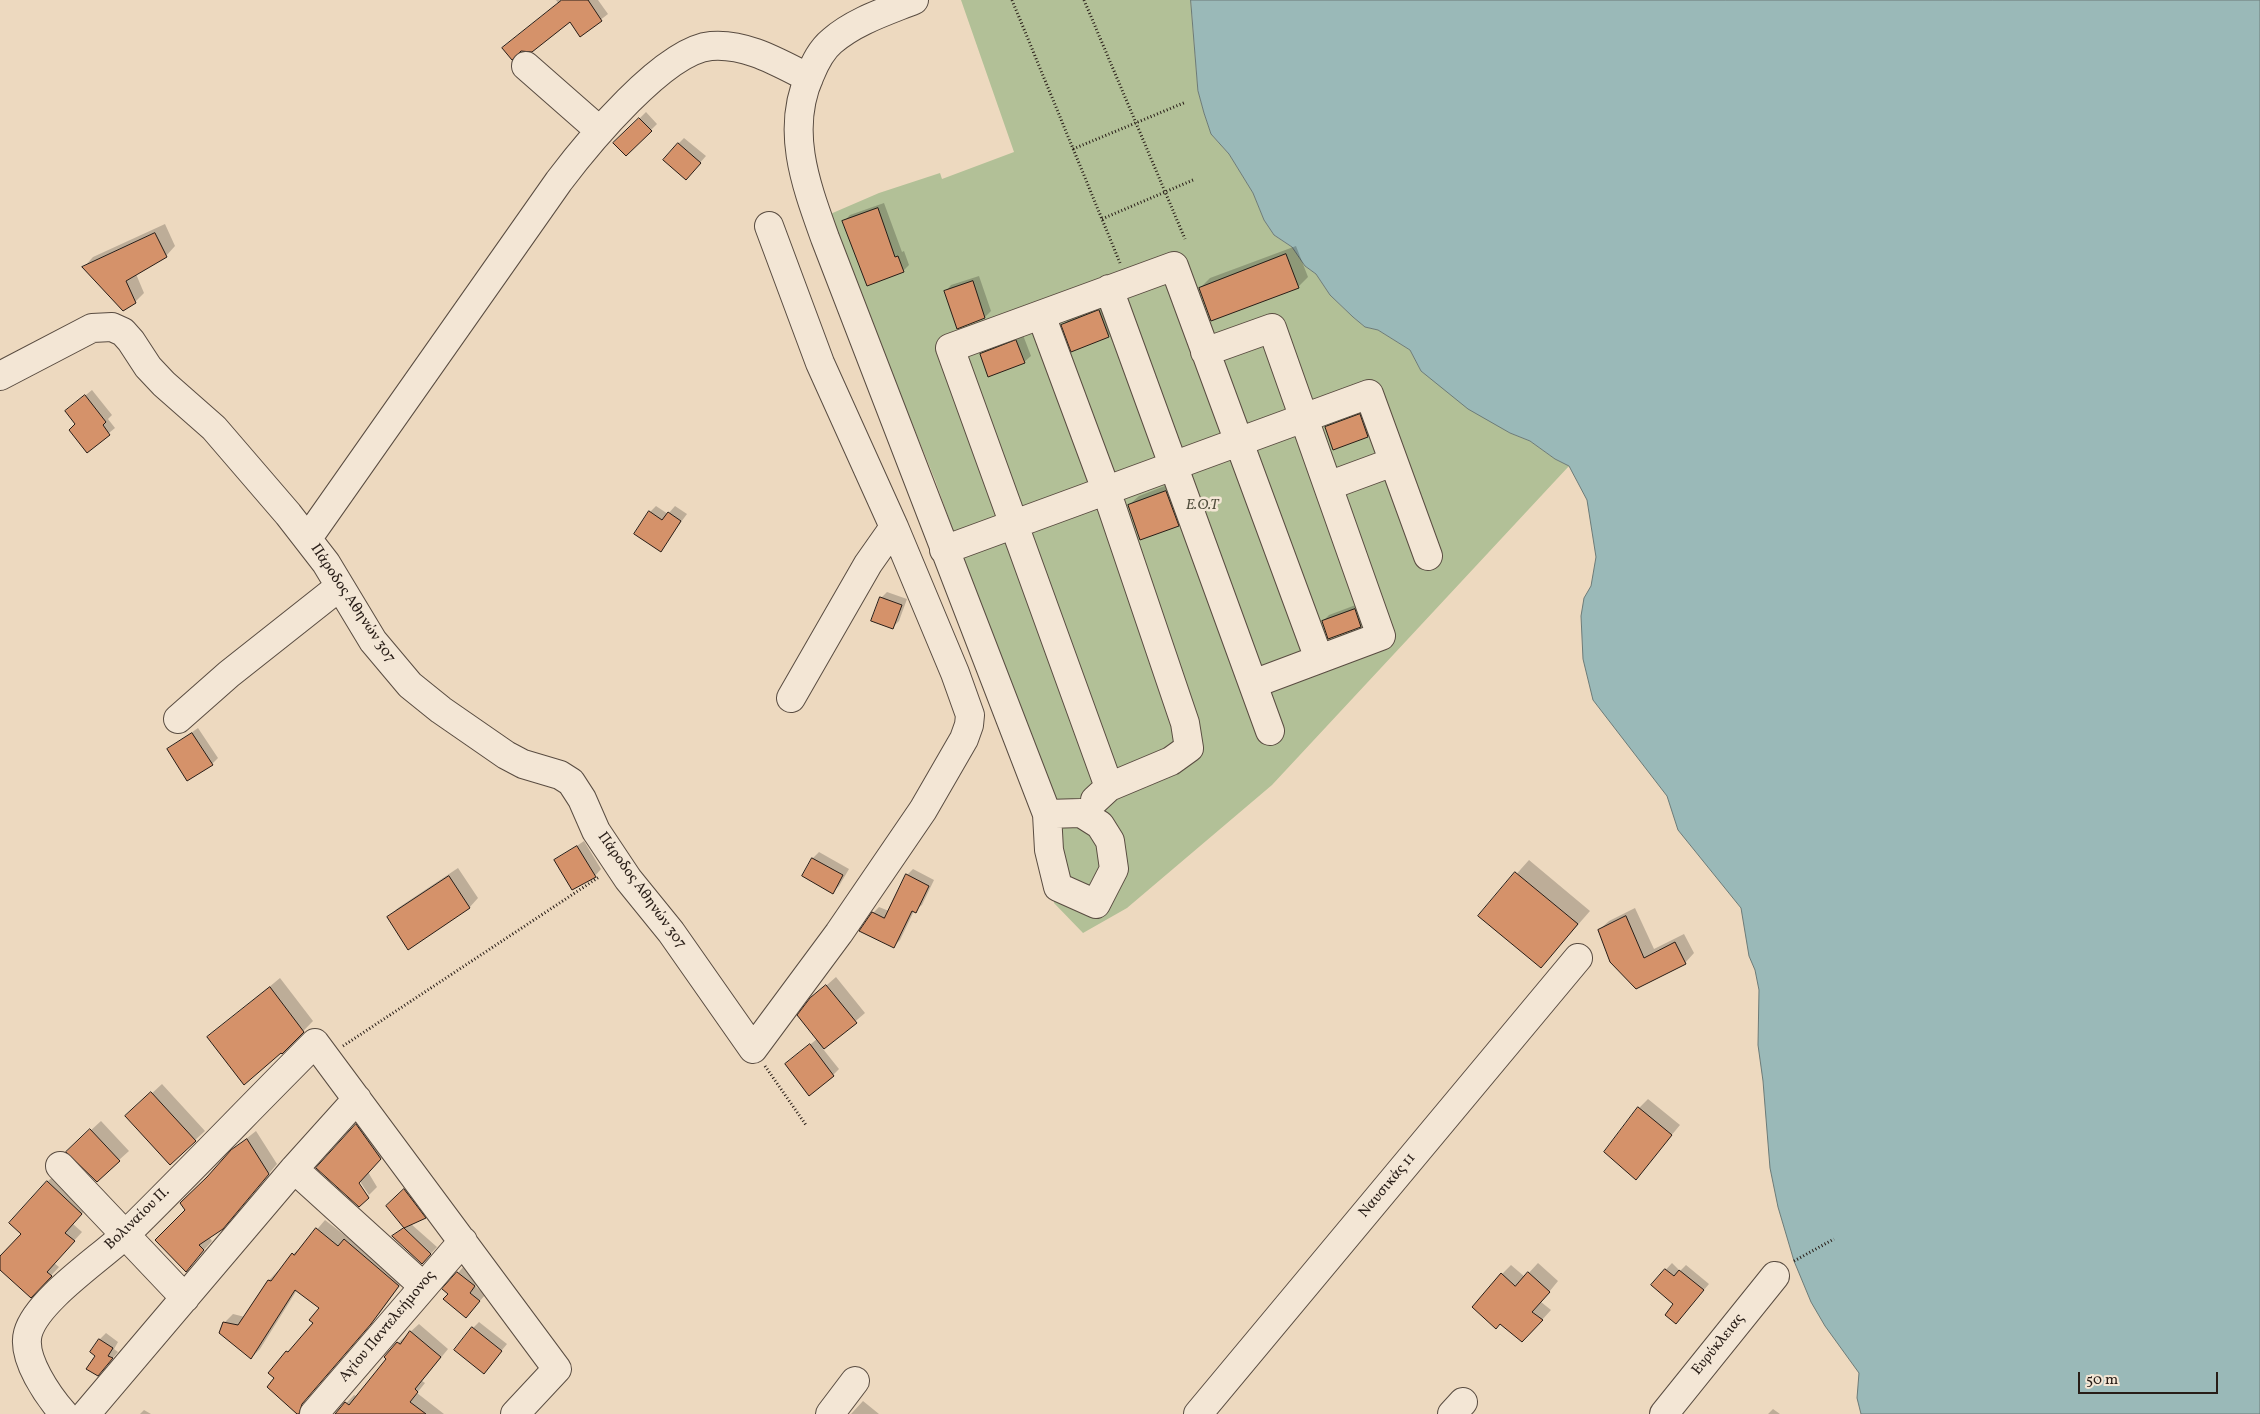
<!DOCTYPE html>
<html>
<head>
<meta charset="utf-8">
<style>
  body { margin:0 }
  #map { position:relative; width:2260px; height:1414px; overflow:hidden; background:#edd9bf; font-family:Vollkorn,serif }
  canvas { display:block }
  .scale { position:absolute; left:2078px; top:1372px; width:140px; height:22px; box-sizing:border-box; border:2px solid #281d17; border-top:0; padding-left:6px; font-size:15px; line-height:18px; white-space:nowrap; color:#281d17; -webkit-text-stroke:4px #f3e6d5; paint-order:stroke }
</style>
</head>
<body>
<div id="map">
<canvas width="2260" height="1414"></canvas>
<div class="scale">50 m</div>
</div>
<script>
const c = document.querySelector('canvas').getContext('2d');
c.lineJoin = 'round';
function fillPath(path, color) { c.fillStyle = color; c.fill(path, 'evenodd'); }
function stroke(path, color, width, dash) { c.strokeStyle = color; c.lineWidth = width; c.lineCap = dash ? 'butt' : 'round'; c.setLineDash(dash || []); c.stroke(path); }
function drawText(font, color, halo, rows, align = 'center') {
  c.font = font + ' Vollkorn,serif'; c.lineWidth = 5; c.setLineDash([]); c.textBaseline = 'middle'; c.strokeStyle = halo; c.fillStyle = color; for (const [text, x, y, turn = 0] of rows) {
    c.save(); c.translate(x, y); c.rotate((+turn || 0) * Math.PI / 180); c.textAlign = isNaN(turn) ? turn : align; if (halo) c.strokeText(text, 0, 0); c.fillText(text, 0, 0); c.restore();
  }
}
const green = new Path2D(`
  M961,0H1191L1198,91L1204,113L1211,134L1229,154L1253,193L1264,220L1274,235L1292,247L1305,266L1316,274L1330,295L1353,317L1365,327L1378,330L1410,350L1421,371L1510,433L1530,441L1555,459L1569,466L1272,785L1127,908L1083,933L1054,903L1050,791L1007,681L935,480L828,215L879,193L940,173L942,179L1014,152Z`);
const water = new Path2D(`
  M1191,0H2260V1414H1861L1857,1398L1859,1373L1825,1326L1811,1302L1794,1261L1778,1207L1770,1168L1763,1081L1758,1045L1759,990L1755,970L1749,956L1741,908L1678,830L1667,796L1593,700L1583,659L1581,616L1584,598L1591,586L1596,557L1587,500L1569,466L1555,459L1530,441L1510,433L1468,409L1421,371L1410,350L1378,330L1365,327L1353,317L1330,295L1316,274L1305,266L1292,247L1274,235L1264,220L1253,193L1229,154L1211,134L1204,113L1198,91Z`);
const shadow = new Path2D(`
  M556,0H598L608,14L581,35Z
  M646,112L657,124L626,155L615,143Z
  M684,138L706,156L692,172L678,144Z
  M884,203L902,252L904,251L909,265L903,271L844,221L850,215Z
  M165,224L175,246L166,256L136,274L144,293L135,302L84,267L93,257Z
  M1296,246L1308,277L1298,287L1200,288L1210,278Z
  M979,276L991,311L985,317L945,292L951,285Z
  M1105,305L1114,330L1108,336L1063,325L1069,319Z
  M1023,335L1031,356L1024,362L981,354L987,348Z
  M92,390L112,415L108,419L115,428L87,451L76,424L66,411Z
  M1366,409L1374,430L1368,436L1326,427L1333,421Z
  M1175,482L1187,515L1178,525L1129,505L1139,496Z
  M656,506L668,514L675,506L687,514L660,550L650,512Z
  M887,592L907,599L899,621L893,627L881,598Z
  M1361,603L1367,620L1360,626L1323,621L1329,615Z
  M198,728L218,758L212,764L168,749Z
  M584,841L601,869L595,876L556,860Z
  M819,852L849,869L839,886L833,892L804,876L813,858Z
  M1529,860L1590,911L1541,967L1480,915Z
  M458,868L478,898L469,908L388,917L398,908Z
  M913,869L934,880L922,905L914,911L900,940L894,946L873,913L879,907L889,911L907,875Z
  M1635,908L1654,949L1684,934L1694,953L1685,963L1636,987L1599,930L1609,921Z
  M836,977L865,1013L823,1049L839,1069L833,1075L786,1064L817,1039L811,999Z
  M280,978L313,1021L282,1053L209,1037Z
  M162,1084L205,1131L170,1163L137,1107Z
  M1648,1099L1680,1125L1636,1178L1639,1108Z
  M366,1116L390,1148L368,1172L377,1187L359,1205L318,1168ZM357,1177L369,1195H366L355,1178Z
  M101,1121L129,1151L119,1160L77,1143Z
  M256,1131L277,1164L231,1219L209,1237L212,1241L186,1270V1210L212,1174L242,1142Z
  M56,1174L90,1205L73,1224L82,1232L54,1263L59,1267L31,1297L0,1268V1258L22,1234L47,1182Z
  M411,1184L431,1211L425,1217L411,1224L437,1247L428,1257L393,1236L404,1227L388,1206Z
  M325,1220L347,1237L354,1231L407,1276L379,1314L296,1411L287,1352L297,1344L315,1323L321,1308L297,1290L260,1349L251,1358L224,1323L233,1314L245,1317L269,1280L278,1271L279,1272L293,1254L303,1246Z
  M1538,1263L1558,1281L1541,1302L1551,1310L1532,1331L1501,1323L1502,1274L1511,1265L1525,1277Z
  M1672,1263L1680,1271L1686,1265L1709,1284L1676,1323L1675,1304L1652,1285Z
  M464,1266L480,1280L475,1286L485,1295L472,1310L444,1289Z
  M479,1322L507,1344L484,1372L473,1328Z
  M419,1324L448,1349L422,1381L425,1383L417,1393L444,1414H336L354,1395L356,1396L388,1359L398,1343Z
  M106,1333L118,1342L114,1349L118,1352L104,1368L97,1355L100,1339Z
  M863,1401L879,1414H851Z
  M1773,1409L1780,1414H1768Z
  M144,1410L151,1414H140Z`);
const building = new Path2D(`
  M562,0H588L602,21L580,37L570,22L532,52L521,51L512,60L502,48Z
  M639,118L652,131L626,156L613,143Z
  M678,143L701,163L686,180L663,160Z
  M878,208L895,257L898,256L904,272L867,286L842,221Z
  M155,233L167,257L126,281L136,303L123,311L82,267Z
  M1286,254L1299,288L1211,321L1199,288Z
  M973,281L985,318L957,329L944,291Z
  M1099,310L1109,337L1071,352L1061,325Z
  M1016,340L1025,363L988,377L980,354Z
  M85,395L106,422L103,425L110,435L87,453L69,430L75,424L65,411Z
  M1360,414L1368,437L1333,450L1325,427Z
  M1166,491L1179,526L1140,540L1128,505Z
  M649,511L662,520L668,512L681,521L661,552L634,534Z
  M880,597L902,605L893,629L871,621Z
  M1355,609L1361,627L1328,639L1322,621Z
  M192,733L213,765L187,781L167,749Z
  M577,846L596,877L572,890L554,860Z
  M812,858L843,875L833,894L802,876Z
  M1515,872L1578,924L1541,968L1478,916Z
  M906,874L929,886L916,913L912,911L894,948L859,931L872,912L884,918Z
  M449,876L470,908L408,950L387,917Z
  M1626,916L1644,958L1675,942L1686,964L1636,989L1610,962L1598,930Z
  M826,985L857,1023L824,1049L797,1015L810,998Z
  M270,987L304,1032L282,1054L281,1053L244,1085L207,1037Z
  M810,1044L834,1076L809,1096L785,1064Z
  M151,1092L196,1141L170,1165L125,1116Z
  M1638,1107L1672,1135L1636,1180L1604,1152Z
  M356,1124L381,1159L359,1183L369,1198L359,1207L316,1168Z
  M90,1129L120,1161L97,1182L66,1152Z
  M247,1139L269,1174L223,1229L199,1245L204,1250L186,1272L155,1240L185,1210L180,1203L207,1177L231,1150Z
  M47,1181L82,1214L65,1233L75,1241L47,1272L52,1276L31,1298L0,1270V1256L21,1234L9,1223Z
  M404,1189L426,1218L404,1228L386,1206Z
  M316,1228L338,1246L344,1239L399,1286L371,1324L302,1404L299,1414H297L267,1387L274,1378L268,1373L286,1351L288,1352L313,1323L309,1320L319,1308L295,1290L251,1359L219,1333L223,1322L238,1325L268,1280L271,1281L292,1253L294,1255Z
  M404,1228L431,1254L422,1264L392,1236Z
  M1665,1269L1674,1276L1679,1270L1704,1290L1676,1324L1665,1315L1673,1304L1651,1285Z
  M457,1272L475,1286L470,1293L480,1301L466,1318L443,1299L448,1294L442,1289Z
  M1528,1272L1550,1292L1532,1312L1543,1320L1522,1342L1500,1324L1496,1329L1472,1307L1501,1273L1515,1286Z
  M472,1327L502,1351L484,1374L454,1350Z
  M410,1331L441,1357L415,1389L418,1392L410,1402L426,1414H335L345,1402L349,1405L386,1359L384,1357L397,1342L400,1344Z
  M99,1339L113,1348L108,1356L113,1358L98,1376L86,1369L95,1356L90,1352Z`);
const path = new Path2D(`
  M1012,0L1120,263
  M1084,0L1185,239
  M1073,149L1186,102
  M1102,219L1193,180
  M343,1046L599,877
  M765,1066L806,1125
  M1794,1261L1834,1239`);
const minor = new Path2D(`
  M914,0C887,11 855,21 832,41C821,50 815,63 810,75C785,130 806,185 825,238L1047,814L1049,850L1058,887L1096,904L1114,869L1110,841L1100,825L1081,813L1047,814
  M526,66L600,131
  M1109,289L1270,731
  M1041,315L1106,490L1185,723L1189,748L1171,761L1109,787L1095,800
  M1205,352L1272,328L1381,636L1253,684
  M0,376L92,328L112,327L123,332L131,341L148,367L164,384L214,428L288,514L326,563L373,641L410,685L441,710L506,755L523,764L560,775L571,782L582,799L596,831L628,879L671,932L753,1049L839,933L923,810L964,739L969,725L970,715L955,673L894,527L820,363L769,226
  M1328,486L1393,462
  M308,538L559,181C587,144 664,50 711,46C746,43 779,63 809,78
  M944,550L1369,394L1428,556
  M791,698L868,564L894,527
  M178,719L229,674L339,587
  M1109,787L950,348L1174,266L1319,659
  M60,1166L185,1298
  M294,1169L423,1286
  M64,1414C49,1397 21,1358 28,1333C37,1300 101,1258 126,1234C190,1171 252,1106 315,1043L557,1369L515,1414
  M86,1414L294,1169L357,1099
  M314,1414L463,1241
  M830,1414L855,1381
  M1198,1414L1578,958
  M1452,1414L1463,1402
  M1664,1414L1775,1276`);
const parkNames = [
  ["E.O.T",1202,506]
];
const streetNames = [
  ["Πάροδος Αθηνών 307",352,604,56],
  ["Πάροδος Αθηνών 307",641,891,54],
  ["Ναυσικάς 11",1388,1186,-50],
  ["Βολιναίου Π.",138,1219,-44],
  ["Αγίου Παντελεήμονος",388,1327,-50],
  ["Ευρύκλειας",1719,1345,-51]
];
fillPath(green, '#b2c097');
fillPath(water, '#9ab9b8');
stroke(water, '#6c7b78', 1);
fillPath(shadow, '#0003');
fillPath(building, '#d5926a');
stroke(building, '#281d17', 1);
stroke(minor, '#594c41', 30);
stroke(path, '#281d17', 3, [1, 2.5]);
stroke(minor, '#f3e6d5', 28);
drawText('italic 15px', '#514e3d', '#f3e6d5', parkNames);
drawText('15px', '#281d17', '#f3e6d5', streetNames);
</script>
</body>
</html>
